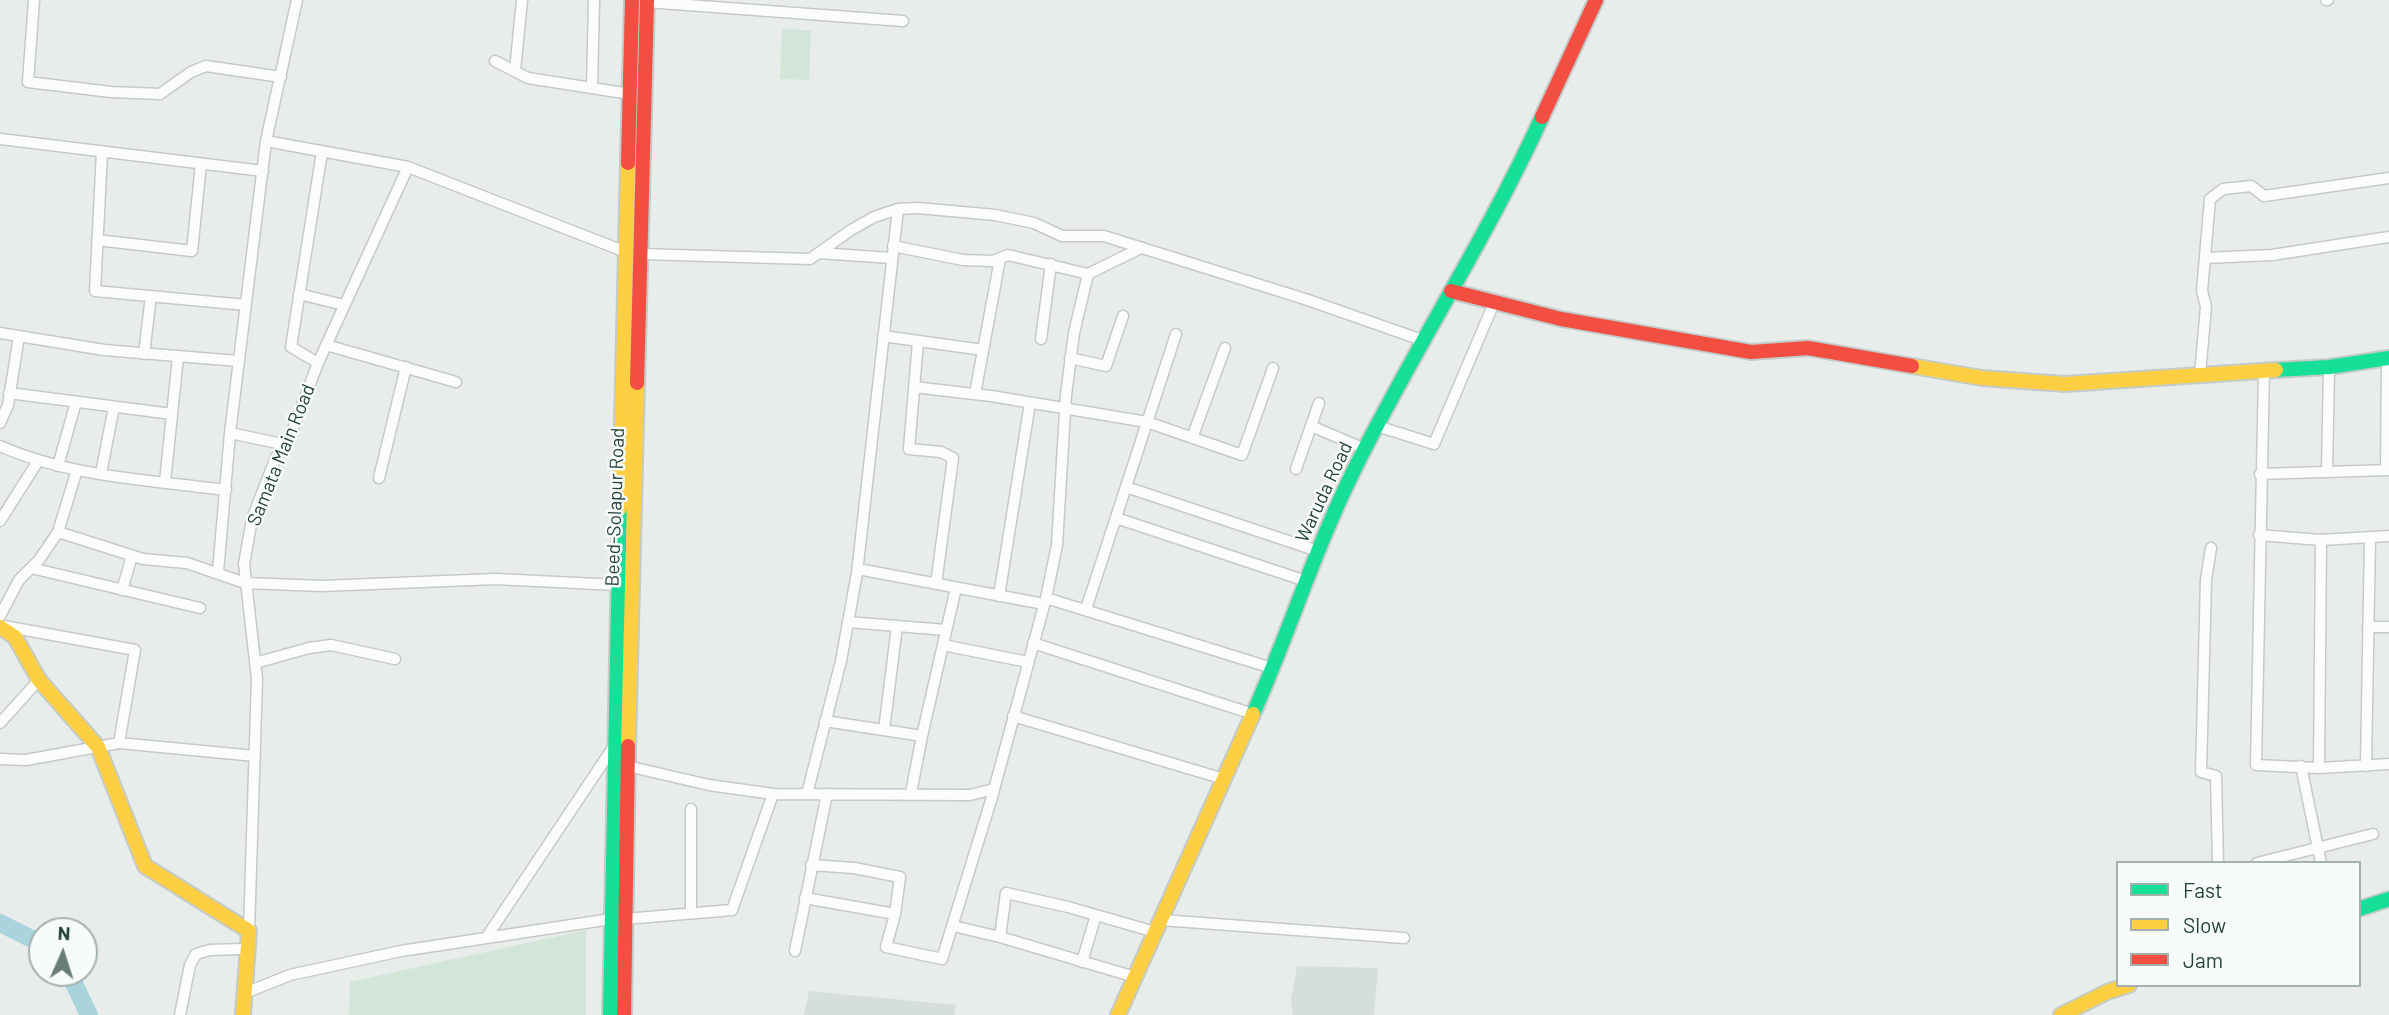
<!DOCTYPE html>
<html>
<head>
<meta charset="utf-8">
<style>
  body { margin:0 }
  #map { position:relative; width:2389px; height:1015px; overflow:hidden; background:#e8edeb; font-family:Barlow,sans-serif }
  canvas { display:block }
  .legend { position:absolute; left:2116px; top:861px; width:245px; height:126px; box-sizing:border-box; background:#f7fbf9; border:2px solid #a3b1ad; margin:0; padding:9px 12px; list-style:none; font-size:21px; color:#24423a }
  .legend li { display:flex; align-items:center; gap:14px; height:35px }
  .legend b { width:35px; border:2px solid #a3b1ad }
  .north { position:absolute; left:28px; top:917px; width:70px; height:70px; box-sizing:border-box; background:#f7fbf9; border:2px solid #a3b1ad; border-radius:50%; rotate:3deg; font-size:19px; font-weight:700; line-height:28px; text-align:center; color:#24423a }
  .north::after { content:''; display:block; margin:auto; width:24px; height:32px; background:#697e78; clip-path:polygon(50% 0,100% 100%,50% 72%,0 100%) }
</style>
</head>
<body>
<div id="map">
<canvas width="2389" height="1015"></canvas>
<ul class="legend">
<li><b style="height:9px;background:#16e098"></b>Fast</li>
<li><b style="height:9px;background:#ffcf43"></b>Slow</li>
<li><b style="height:9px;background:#f24e42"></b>Jam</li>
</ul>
<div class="north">N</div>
</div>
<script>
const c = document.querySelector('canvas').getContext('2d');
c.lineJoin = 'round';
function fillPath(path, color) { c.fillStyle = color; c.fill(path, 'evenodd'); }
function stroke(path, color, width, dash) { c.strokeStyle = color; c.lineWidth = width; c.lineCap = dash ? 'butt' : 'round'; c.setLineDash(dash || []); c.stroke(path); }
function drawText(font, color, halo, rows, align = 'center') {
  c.font = font + ' Barlow,sans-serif'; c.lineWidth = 5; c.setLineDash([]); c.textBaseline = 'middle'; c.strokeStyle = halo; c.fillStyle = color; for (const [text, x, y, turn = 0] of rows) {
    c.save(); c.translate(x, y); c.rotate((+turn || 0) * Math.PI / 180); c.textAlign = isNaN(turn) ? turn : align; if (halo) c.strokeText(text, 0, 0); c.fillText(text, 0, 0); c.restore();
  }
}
const built = new Path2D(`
  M1297,966L1378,968L1374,1015H1293L1291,999Z
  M809,991L956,1005L954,1015H804Z`);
const green = new Path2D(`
  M782,29L811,30L809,80L780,79Z
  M586,930V1015H349L350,982Z`);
const river = new Path2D(`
  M0,923L42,944
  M69,973L89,1015`);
const street = new Path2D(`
  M34,0L28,82L111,92L160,94L191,72L206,66L281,77
  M2326,0H2328
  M647,2L903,21
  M495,61L528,78L630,94
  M515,71L522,0
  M592,88L594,0
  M0,139L263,171
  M266,141L297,0
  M102,152L95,291L246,305
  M97,240L192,251L201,164
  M893,246L963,260L993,261L1008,255L1088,274L1141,248
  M819,253L891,258
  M641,254L810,259L851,230L874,217L898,209L918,208L995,215L1034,223L1062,236H1104L1308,300L1422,340
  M2205,258L2272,255L2389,237
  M299,294L344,305
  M0,333L104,350L238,361
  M883,336L983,350
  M1041,339L1051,264
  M918,341L909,449L941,452L953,458L936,584
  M326,345L456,382
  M144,354L151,296
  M1070,358L1106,366L1123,316
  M318,363L291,347L322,152
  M2264,370L2256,765L2319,768L2389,764
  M2200,374L2206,307L2202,291L2210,199L2223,189L2251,186L2264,196L2389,178
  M914,387L991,396L1147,422L1242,455L1273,368
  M9,393L172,414
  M975,394L1000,259
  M0,423L8,405L19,336
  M1311,426L1365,449
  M1377,426L1434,444L1494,303
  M230,433L287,445
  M1192,438L1225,348
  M0,446C70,477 150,480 226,490
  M58,466L76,402
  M1296,469L1319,403
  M2386,470L2387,358
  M2327,472L2329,367
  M101,473L114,407
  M2260,474L2389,470
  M379,478L406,367
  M165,482L178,357
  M1126,487L1318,551
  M1116,518L1306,581
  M0,521L38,461
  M58,532L143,559L187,563L245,583L322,586L496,579L617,585
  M2259,535L2321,540L2389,536
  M2211,548L2206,580L2201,772L2216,776L2218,863
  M31,568L200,608
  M858,569L1044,604
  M218,572L230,433L266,141L408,167L626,252
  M122,590L132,556
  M999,596L1030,403
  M1046,598L1272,668
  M1086,609L1176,334
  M0,616L19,580L39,560L58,532L77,470
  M848,622L946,630
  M2368,627H2389
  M1033,643L1253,714
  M943,645L1028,662
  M255,663L309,648L331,645L395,659
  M1013,716L1224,779
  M825,721L922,736
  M0,723L39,680
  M884,730L897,626
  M119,743L255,756
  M0,759L26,760L119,743L135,650L4,626
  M627,766L709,785L773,794L970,795L994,789
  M2301,766L2321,863
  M2366,766L2370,537
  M2319,768L2321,540
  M911,793L922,736L956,588
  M807,794L841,661L857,573L898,209
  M2257,863L2373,834
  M811,865L854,868L900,877L895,914L886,947L942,959L992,797L1046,598L1057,545L1066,395L1074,333L1088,274
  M805,898L895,914
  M691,912V809
  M625,919L732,910L773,794
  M1161,920L1404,938
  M953,926L1000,937L1135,977
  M249,931L257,679L244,564L252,519L276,457L287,445L318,363L408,167
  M1000,937L1006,893L1068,907L1155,932
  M486,938L612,749
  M795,951L827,794
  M1082,962L1096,915
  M245,993L290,975L401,951L611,919
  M180,1015L190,965L196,954L210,950L241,949`);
const fast = new Path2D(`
  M2276,370L2329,367L2389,358
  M1253,714C1289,633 1315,548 1355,468C1414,349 1487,238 1542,117
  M2359,909L2389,899
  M610,1015L620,508`);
const slow = new Path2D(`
  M1912,366L1982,378L2065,384L2276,370
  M620,508L628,163
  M0,627L15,637L39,680L98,747L145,866L249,931L243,1015
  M628,746L637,383
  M1118,1015L1253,714
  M2061,1015L2107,992L2129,985`);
const jam = new Path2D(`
  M1542,117L1596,0
  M628,163L632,0
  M1451,291L1561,319L1751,352L1808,348L1912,366
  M637,383L647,0
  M624,1015L628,746`);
const streetNames = [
  ["Samata Main Road",281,455,-68],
  ["Waruda Road",1324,492,-65],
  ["Beed-Solapur Road",615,507,-88]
];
fillPath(built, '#d6dedb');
fillPath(green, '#d1e6d8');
stroke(river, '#a9d4db', 18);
stroke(street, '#c5cac8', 13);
stroke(fast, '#c3cbc8', 18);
stroke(slow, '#c3cbc8', 18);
stroke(jam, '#c3cbc8', 18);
stroke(street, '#fcfcfc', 10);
stroke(fast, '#16e098', 14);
stroke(slow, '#ffcf43', 14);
stroke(jam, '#f24e42', 14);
drawText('19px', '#24423a', '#f7fbf9', streetNames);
</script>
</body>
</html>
